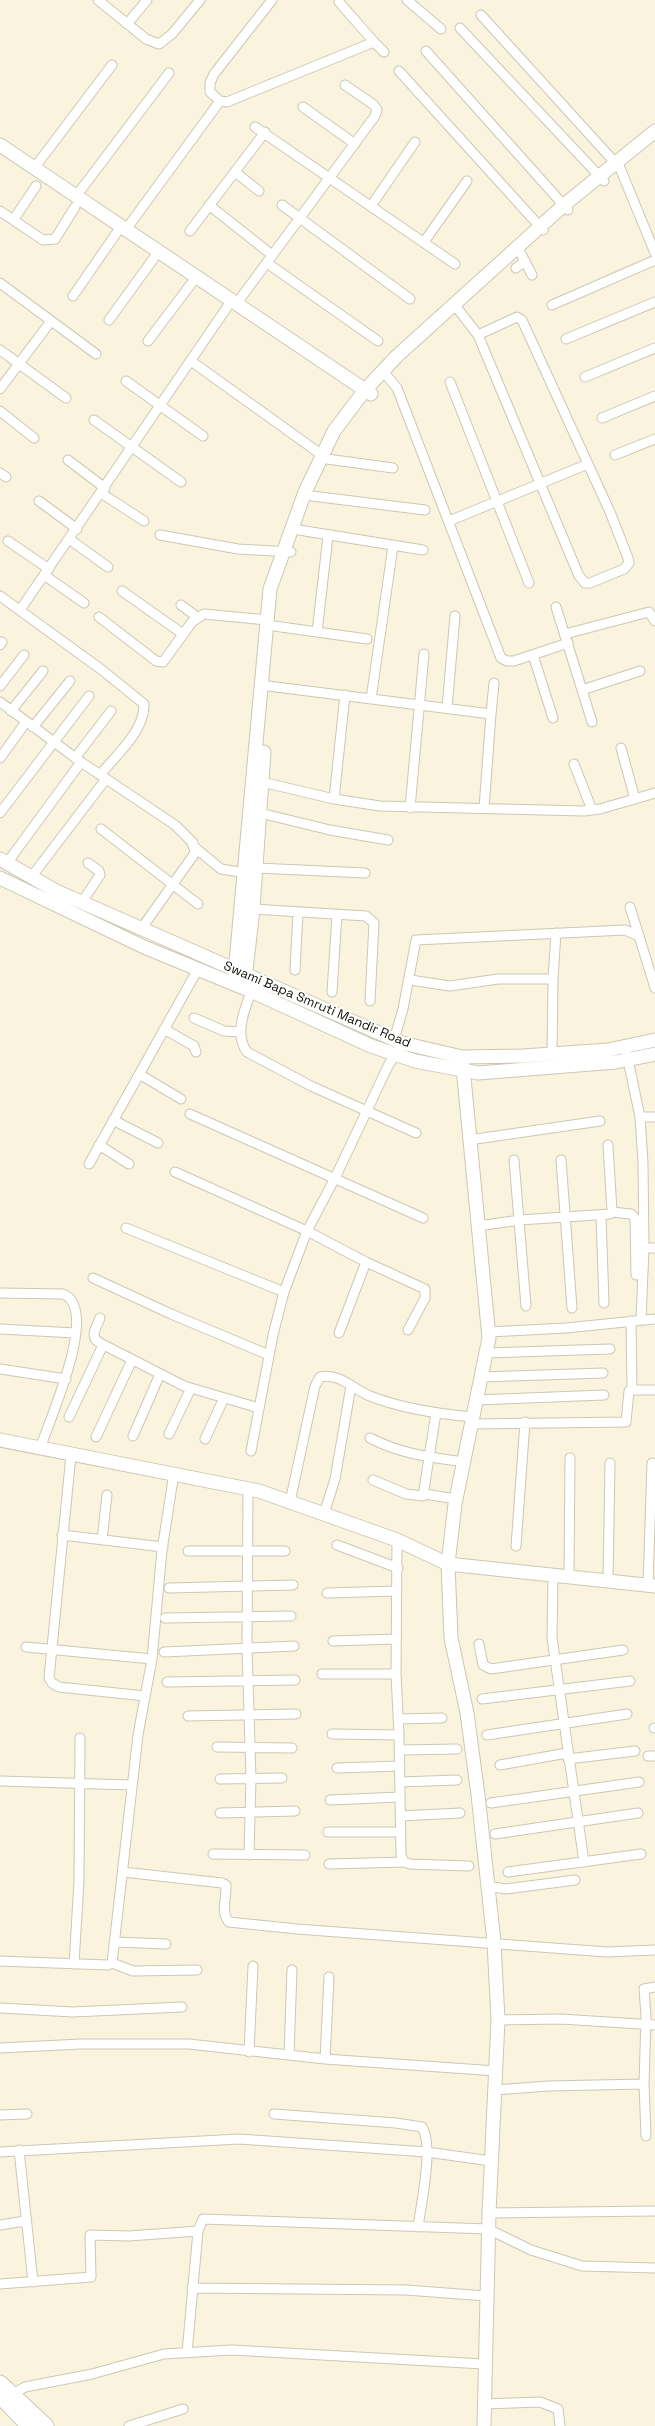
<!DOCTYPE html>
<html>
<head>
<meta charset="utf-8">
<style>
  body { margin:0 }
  canvas { display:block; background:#faf4de }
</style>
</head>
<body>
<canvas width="655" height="2426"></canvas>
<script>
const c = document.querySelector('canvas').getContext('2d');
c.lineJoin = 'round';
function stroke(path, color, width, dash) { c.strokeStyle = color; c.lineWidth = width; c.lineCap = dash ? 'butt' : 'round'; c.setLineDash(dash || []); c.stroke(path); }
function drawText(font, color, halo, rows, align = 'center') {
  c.font = font + ' "Space Grotesk",sans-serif'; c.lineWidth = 4; c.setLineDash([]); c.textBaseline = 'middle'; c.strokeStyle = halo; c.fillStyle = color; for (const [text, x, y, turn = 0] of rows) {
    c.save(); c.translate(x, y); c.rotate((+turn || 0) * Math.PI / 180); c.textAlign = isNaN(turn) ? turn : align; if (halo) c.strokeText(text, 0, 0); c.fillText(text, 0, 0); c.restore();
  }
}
const street = new Path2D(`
  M98,0L146,39L159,44L172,34L200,0
  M272,0L214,74L210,83V92L220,101L227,102L374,42L384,52
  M407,0L441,29
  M339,2L374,42
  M481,15L620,168L655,253
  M127,24L147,0
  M460,28L604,181
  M426,51L568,210
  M399,71L543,230
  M303,107L355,144
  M255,127L455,264
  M35,167L112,65
  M235,172L259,191
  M77,195L169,73
  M209,205L272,255
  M282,205L410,299
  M371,206L415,142
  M0,211L43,240L55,239L75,207
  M14,219L36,186
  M127,228L220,101
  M190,231L265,132
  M424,242L467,181
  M520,252L532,275
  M267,263L378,341
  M516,268L525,261
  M0,283L96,354
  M73,296L122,225
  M237,303L375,116L377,110L374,105L345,85
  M552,305L655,260
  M457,308L478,335L579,576L585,583H590L624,569L629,563L628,558L610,512L522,320L517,317L478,335
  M109,320L159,251
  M566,339L655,302
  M148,341L197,276
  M0,350L66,398
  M191,361L322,455
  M387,376L397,388L501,658L507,661H514L568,643
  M585,377L655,348
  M126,381L203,436
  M450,382L529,583
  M0,389L51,321
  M0,411L34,438
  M602,418L655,396
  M94,420L181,482
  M615,455L655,439
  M327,459L393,468
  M68,460L105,488
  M0,473L6,477
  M101,493L144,521
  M312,496L425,510
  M39,501L77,529
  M449,521L588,464
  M299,530L423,550
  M160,535L238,549L291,552
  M69,539L108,567
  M8,541L49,569
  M44,575L84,603
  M122,591L183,634
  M0,596L102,670L144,704C145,731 116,755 100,775
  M181,605L197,617
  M556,607L592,722
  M20,610L232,300
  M99,617L156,661L163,662L192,622L204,614L267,620
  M274,626L367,639
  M317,632L328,536
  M565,634L649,612L655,621
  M0,645L2,642
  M533,655L553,718
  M0,686L24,655
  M268,686L491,714L484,808
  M582,690L640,671
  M371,699L393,546
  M0,702L81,762L175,825L193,843L195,853L141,929
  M447,708L455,616
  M11,711L43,671
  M491,714L494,683
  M33,727L70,681
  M621,748L635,799
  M0,758L26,722
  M75,758L111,711
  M574,764L592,810
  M262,782L334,799L380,806L584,811L600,809L655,793
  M334,799L345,695
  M410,808L424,654
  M0,813L89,696
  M260,813L330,830L388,840
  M101,829L198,904
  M193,846L221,869L246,873
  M7,863L81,762
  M257,868L365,873
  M32,876L106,779
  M82,902L100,875L99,871L88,863
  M630,907L655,988
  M253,909L366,916L374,923L370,1001
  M295,970L298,912
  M410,980L450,986L498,979H553
  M253,987C246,1006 233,1033 247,1052L311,1086L416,1133
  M332,992L337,914
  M194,1018L224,1031L240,1032
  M164,1029L194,1046L196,1052
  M394,1040L403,1009L416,940L625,930L639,936
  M552,1054L553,979L556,933
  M627,1055L640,1117L643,1163L644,1248L641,1320
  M139,1074L181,1099
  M190,1114L423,1218
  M640,1117H655
  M113,1120L158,1143
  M469,1140L600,1121
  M99,1145L129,1164
  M514,1160L526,1306
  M561,1160L572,1308
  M89,1164L198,969
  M175,1172L307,1231L366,1262L425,1289V1298L408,1330
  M612,1212L631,1214L635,1218L636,1275
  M601,1216L604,1303
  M478,1226L520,1220L610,1214L612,1211L608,1145
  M126,1228L284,1292
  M644,1248H655
  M93,1278L171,1314L269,1355
  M0,1293L63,1294C101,1309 48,1422 40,1449
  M100,1318C96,1328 89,1337 100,1343L184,1386L259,1408
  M0,1329L76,1333
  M489,1332L566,1328L655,1319
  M339,1333L366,1262
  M486,1353L610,1349
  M0,1369L66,1379
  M481,1377L603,1373
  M632,1390H655
  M476,1400L604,1395
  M69,1417L103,1345
  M472,1424L626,1422L629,1391L632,1390L631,1321
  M169,1434L191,1388
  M133,1436L160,1374
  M96,1437L132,1360
  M370,1438C401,1454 429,1457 464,1462
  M205,1439L224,1398
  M251,1451L273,1335L284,1292L307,1231L335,1178L388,1066L398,1050
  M71,1455L49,1678L52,1683L59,1687L145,1696
  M373,1480L406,1494L423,1496L436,1413
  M248,1489L247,1648L251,1778L249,1855
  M425,1494L456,1499
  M290,1502L315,1386L320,1377C339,1372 354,1390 370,1396C403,1409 438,1414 473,1417
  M324,1514L335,1479L351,1386
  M62,1535L163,1547
  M102,1540L107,1495
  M397,1540L396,1674L399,1735L401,1855L404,1862L410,1864L469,1866
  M337,1545L398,1568
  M516,1546L525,1422
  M188,1551H285
  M553,1575L552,1638L584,1862
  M569,1577L570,1458
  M608,1581L610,1463
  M648,1585L652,1463
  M169,1588L293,1585
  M327,1593L397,1591
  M165,1618L291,1616
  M333,1641L395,1639
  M479,1644L483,1665L491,1669L623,1650
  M26,1647L152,1659
  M164,1652L294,1646
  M322,1674H396
  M167,1682L295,1680
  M482,1699L630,1681
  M188,1716L296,1714
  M398,1719L442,1718
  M654,1728H655
  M332,1734L399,1735
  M487,1735L627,1714
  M217,1747L292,1748
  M400,1750L457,1749
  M648,1756H655
  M568,1759L635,1751
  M500,1765L567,1753
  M337,1768L400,1766
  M220,1779L282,1778
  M0,1781L132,1785
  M400,1782L457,1780
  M330,1800L400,1797
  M491,1803L639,1782
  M220,1813L295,1811
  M400,1816L460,1813
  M328,1832H401
  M495,1834L638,1813
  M213,1854L305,1855
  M329,1864L404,1862
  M123,1872L222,1883L226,1885C227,1897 220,1912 229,1922L297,1929L607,1952L655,1950
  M508,1872L641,1854
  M487,1886L506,1889L575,1880
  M114,1942L166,1944
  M0,1961L108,1965L112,1963L138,1735L152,1659L162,1550L174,1473
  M112,1963L133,1971L197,1970
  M74,1964L79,1881L80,1738
  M0,2008L73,2012L182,2007
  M498,2020L561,2019L655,2025
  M0,2048L81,2044H189L325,2059L496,2071
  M249,2052L253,1966
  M289,2055L292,1970
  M325,2059L329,1977
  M644,2084L646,2136
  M495,2090L548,2086L644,2084L646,2016L644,1989L655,1987
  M274,2114L396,2123L422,2127C434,2146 421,2204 418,2227
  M0,2115L27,2114
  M19,2150L33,2282
  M0,2152L239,2139L427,2152L491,2161
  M489,2213L655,2211
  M0,2225L25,2221
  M0,2284L91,2277L90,2235L129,2236L198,2231L203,2219L488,2229L531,2250L582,2266L655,2268
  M192,2288L406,2290L486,2296
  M187,2353L198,2231
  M9,2396L25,2387L92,2374L164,2354L232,2350L484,2364
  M484,2404L540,2402L558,2409L560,2426
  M129,2426L183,2409`);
const secondary = new Path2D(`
  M0,145L371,394
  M0,859L56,891L402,1043L462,1057L523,1056L608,1050L655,1040
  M0,878L144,947L251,991L371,1046L415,1061L478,1073L616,1062L655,1054
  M234,984L270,589L305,492L334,431L365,390L397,356L564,205L655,131
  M244,988L253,909L264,752
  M462,1057L489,1338L455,1504L448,1564L451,1638L467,1713L478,1795L494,1942L498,2020L489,2213L484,2426
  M0,1440L259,1491L397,1540L448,1564L655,1586`);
const primary = new Path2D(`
  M0,2383L46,2426
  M2,2398L29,2426`);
const streetNames = [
  ["Swami Bapa Smruti Mandir Road",317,1005,23]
];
stroke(street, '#cdc7b3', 11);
stroke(secondary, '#cdc7b3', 15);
stroke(primary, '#cdc7b3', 17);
stroke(street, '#fff', 9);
stroke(secondary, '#fff', 13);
stroke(primary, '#fff', 15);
drawText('13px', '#110f08', '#fff', streetNames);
</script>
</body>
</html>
